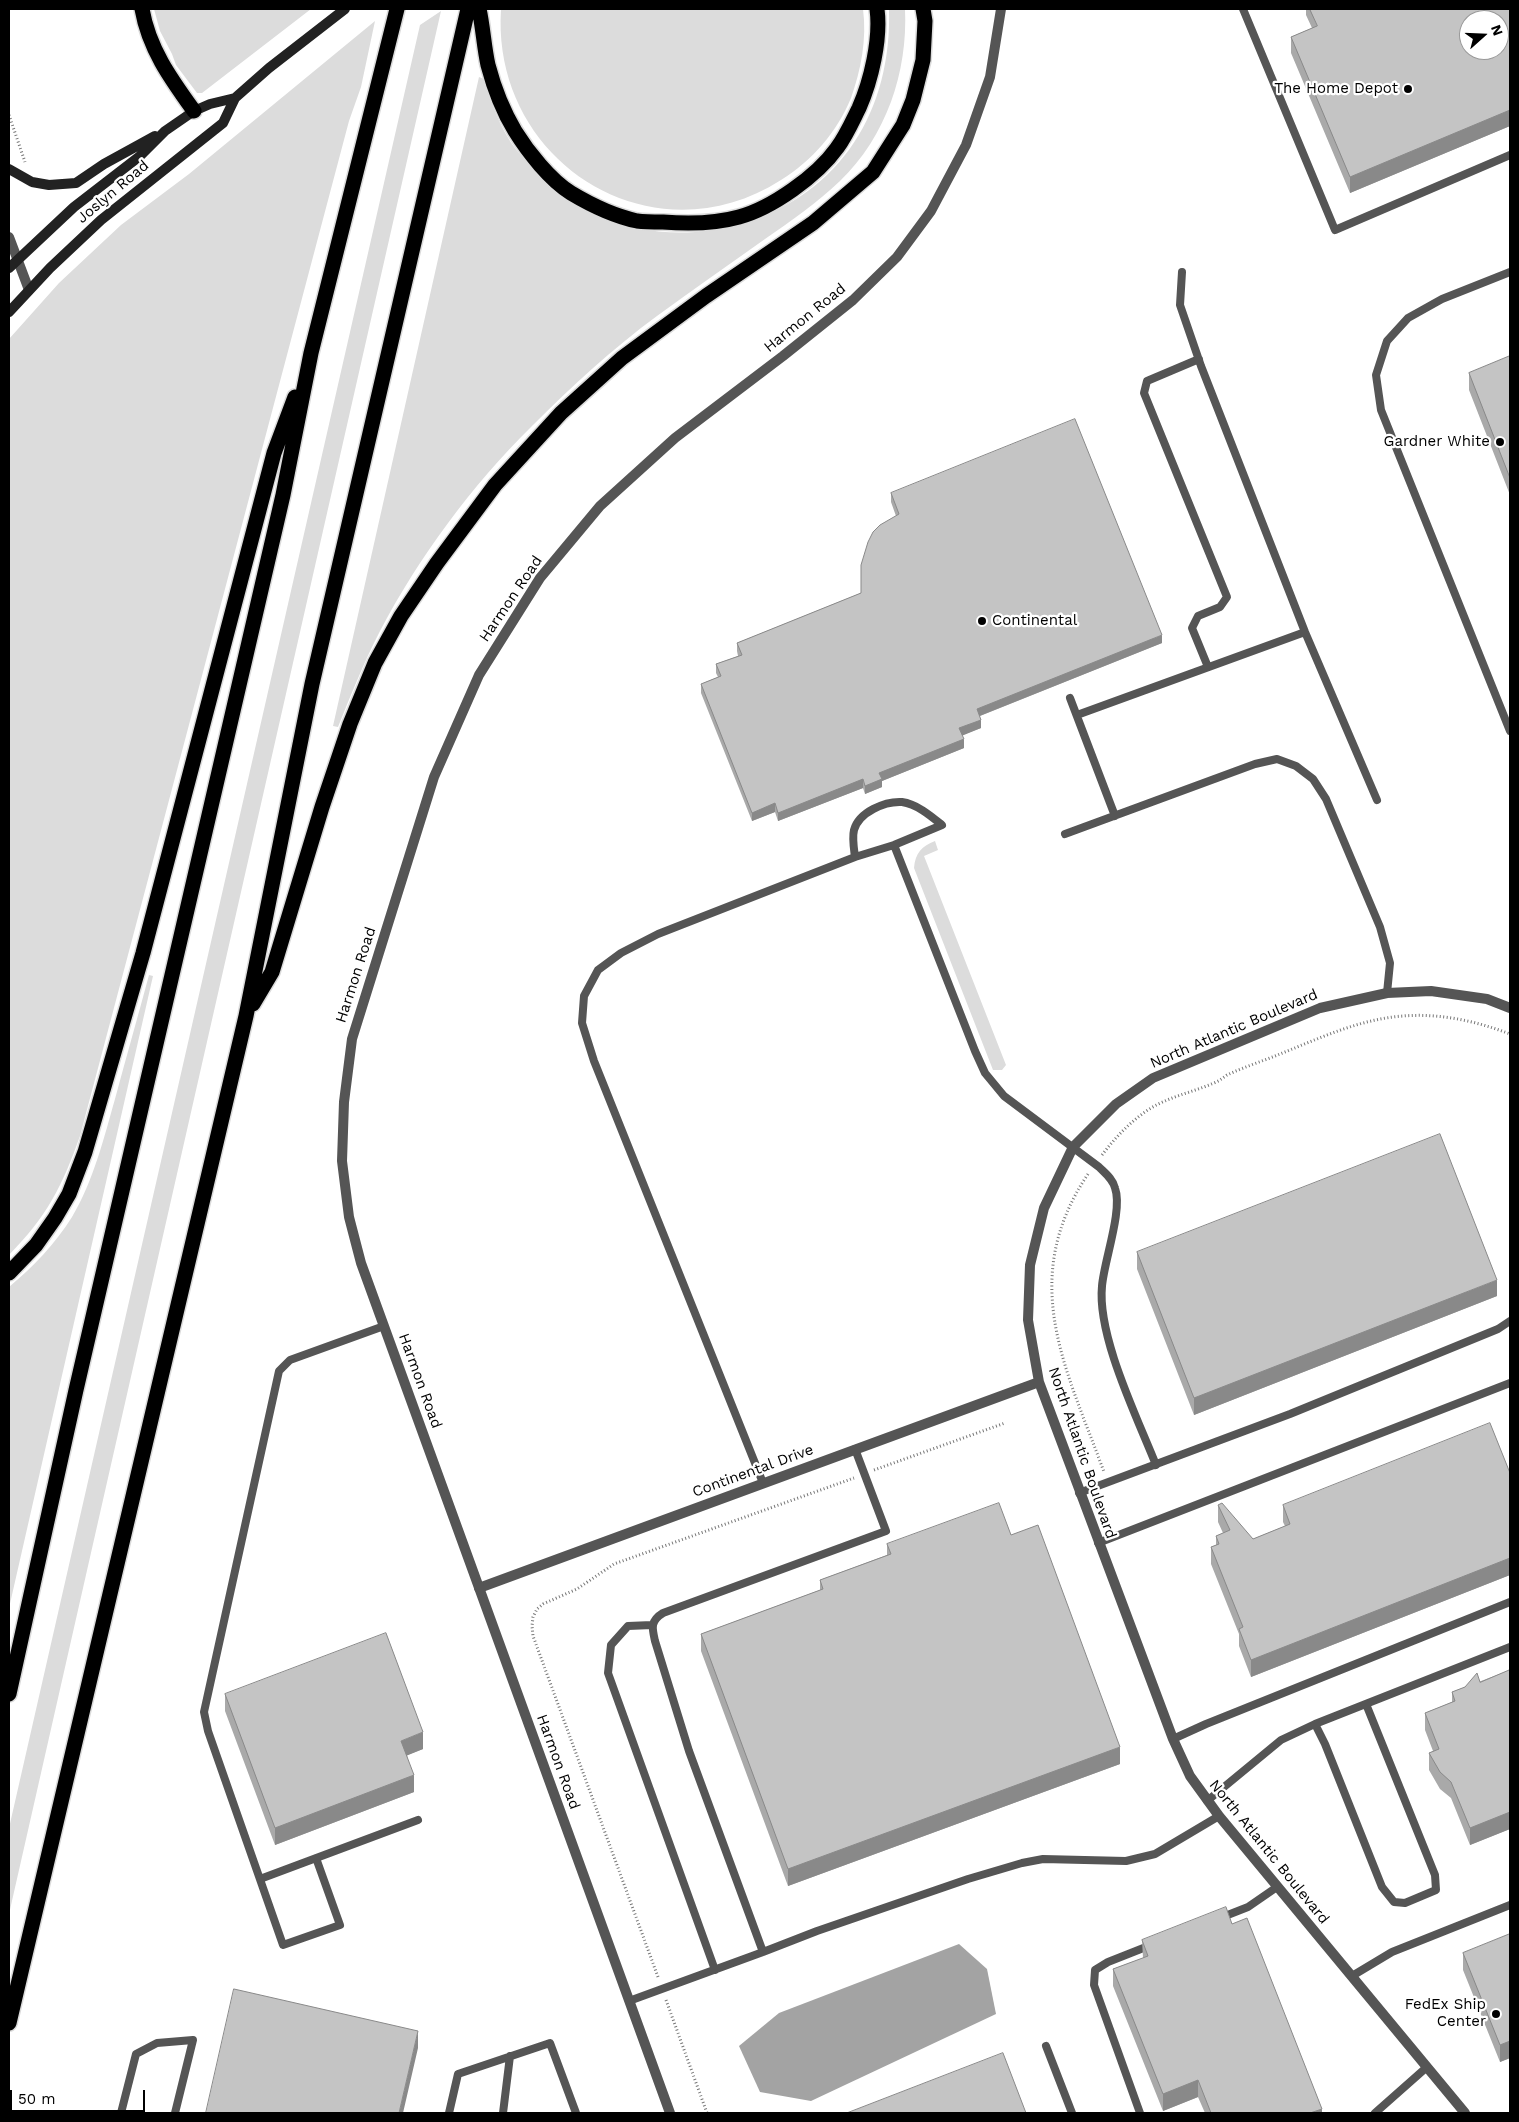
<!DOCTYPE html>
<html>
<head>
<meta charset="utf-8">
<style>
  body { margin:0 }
  #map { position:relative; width:1519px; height:2122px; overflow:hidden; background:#fff; font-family:"Work Sans",sans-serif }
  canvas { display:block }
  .frame { position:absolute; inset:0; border:10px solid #000; pointer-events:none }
  .north { position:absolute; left:1459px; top:10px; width:50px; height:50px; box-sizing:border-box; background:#fff; border:1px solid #999; border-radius:50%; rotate:70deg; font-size:14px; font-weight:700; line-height:20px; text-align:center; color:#000 }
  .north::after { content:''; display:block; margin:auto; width:18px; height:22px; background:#000; clip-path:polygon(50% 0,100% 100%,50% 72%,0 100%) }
  .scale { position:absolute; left:10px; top:2090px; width:135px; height:22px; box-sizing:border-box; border:2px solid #000; border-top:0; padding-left:6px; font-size:15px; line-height:18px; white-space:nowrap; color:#000; -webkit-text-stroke:4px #fff; paint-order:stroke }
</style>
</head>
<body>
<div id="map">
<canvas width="1519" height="2122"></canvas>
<div class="frame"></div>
<div class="north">N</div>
<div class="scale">50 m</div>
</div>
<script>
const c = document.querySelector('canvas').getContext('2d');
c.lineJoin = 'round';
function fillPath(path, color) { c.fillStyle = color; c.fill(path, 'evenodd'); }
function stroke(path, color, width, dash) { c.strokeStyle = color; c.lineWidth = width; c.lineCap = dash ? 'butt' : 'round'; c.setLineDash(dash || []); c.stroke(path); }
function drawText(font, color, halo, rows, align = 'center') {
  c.font = font + ' "Work Sans",sans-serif'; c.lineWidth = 4.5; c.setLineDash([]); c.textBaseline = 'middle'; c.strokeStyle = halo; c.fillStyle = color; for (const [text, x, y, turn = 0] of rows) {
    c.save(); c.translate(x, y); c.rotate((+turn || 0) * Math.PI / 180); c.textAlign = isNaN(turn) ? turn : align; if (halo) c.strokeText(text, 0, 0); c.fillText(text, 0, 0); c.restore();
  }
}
const green = new Path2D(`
  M154,9H311L202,93H197L176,65L172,54L160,31Z
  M501,9H863C867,39 861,70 851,98C837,132 813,160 781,180C651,263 491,161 501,9Z
  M889,9H905C908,72 886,137 840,181C817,203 791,221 765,239C729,265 692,290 657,316C612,349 571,387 532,426C472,485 419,557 380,631C364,662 351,695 338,727L333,726L479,77L484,79C492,107 507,147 531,164C546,175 563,184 580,194C593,202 625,224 638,228C673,236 709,233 743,223C842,193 892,109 889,9Z
  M441,11L9,1914V1828L420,25Z
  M375,21L361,87L349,121L80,1136C62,1187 47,1216 9,1255V339L59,283L121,225L189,174Z
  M935,841L938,850L924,856L1006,1065L1002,1070H993L914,868C915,853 922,846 935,841Z
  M149,975L153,976L9,1608V1287C33,1267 55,1244 72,1217C93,1182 104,1138 115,1099C126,1058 138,1016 149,975Z`);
const water = new Path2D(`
  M959,1944L987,1969L996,2014L811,2101L760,2092L739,2046L779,2013Z`);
const path = new Path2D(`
  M9,115L25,162
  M1102,1155C1114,1139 1128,1124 1145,1112C1166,1097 1191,1093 1214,1083C1219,1081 1223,1078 1227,1075C1244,1067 1263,1061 1280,1054C1320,1038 1360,1019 1403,1016C1440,1013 1476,1021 1510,1034
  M1088,1174C1017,1280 1066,1368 1104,1472
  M874,1470L1005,1423
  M658,1977L533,1636L532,1626L533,1617L537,1609L543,1604L577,1589L614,1564L854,1478
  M666,2000L707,2113`);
const service = new Path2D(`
  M1243,9L1335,230L1510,155
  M1182,272L1180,305L1201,366L1305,632L1377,800
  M1510,272L1442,299L1408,318L1387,341L1376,375L1381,410L1510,731
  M1199,359L1147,381L1144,393L1227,597L1220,607L1198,616L1192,628L1208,667
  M1070,698L1115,816
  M1077,715L1305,632
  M1065,834L1255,764L1277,759L1296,766L1313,779L1326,799L1380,927L1390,963L1387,993
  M894,845L975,1051L985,1073L1004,1096L1099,1167C1105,1173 1113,1179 1115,1188C1123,1210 1104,1261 1102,1286C1097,1336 1137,1417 1156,1465
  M855,1449L886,1531L663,1613C650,1621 652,1628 655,1641L689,1751L763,1952L817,1931L968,1879L1022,1863L1043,1859L1126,1861L1155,1854L1219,1816
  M763,1483L594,1061L582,1023L584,996L598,970L621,953L658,934L855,857L894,845L942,825C931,816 917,804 902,802C885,801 859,812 854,830C852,838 854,849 855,857
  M1079,1493L1290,1414L1498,1329L1510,1321
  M1098,1543L1510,1383
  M652,1625L628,1626L611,1645L608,1673L715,1970
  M1315,1724L1325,1744L1382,1887L1394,1902L1405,1903L1436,1890L1435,1875L1366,1704
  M1173,1739L1206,1724L1510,1602
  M1207,1801L1281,1740L1315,1724L1510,1647
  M316,1858L340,1925L283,1945L208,1731L204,1712L279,1371L290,1360L384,1326
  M260,1879L418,1820
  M1220,1918L1248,1907L1277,1887
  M1352,1976L1392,1952L1510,1905
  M629,2001L763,1952
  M1046,2046L1072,2113
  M121,2113L136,2054L157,2043L193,2040L175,2113
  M449,2113L458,2074L550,2043L576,2113
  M503,2113L510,2056
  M1140,2113L1094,1985L1095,1970L1108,1962L1151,1945
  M1375,2113L1427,2067`);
const minor = new Path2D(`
  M479,1588L1039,1382
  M1465,2113L1219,1816L1190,1776L1173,1739L1039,1382L1028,1320L1030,1265L1044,1208L1073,1147L1116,1104L1153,1078L1320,1008L1387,993L1431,991L1487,999L1510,1008`);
const tertiary = new Path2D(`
  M9,237L29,290
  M670,2113L361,1263L349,1217L342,1161L344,1102L352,1039L434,777L479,675L540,578L600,506L675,438L783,356L853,300L897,257L931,211L966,145L990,77L1001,9`);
const secondary = new Path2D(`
  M9,169L32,182L49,185L76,183L104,164L155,136
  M9,268L74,207L140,156L165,131L194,111L210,104L235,98
  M9,312L50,268L101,220L223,123L235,98L269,68L345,9`);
const motorway = new Path2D(`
  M142,9C149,49 171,79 194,111
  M479,9C483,27 484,47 488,65C494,88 503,111 515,131C528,152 550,180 571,193C591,205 614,216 637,221C645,222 655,222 663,222C689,224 714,224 739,217C772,208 817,176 837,148C846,136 852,122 859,108C871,81 881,39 877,9
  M253,1004L272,972L322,807L350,724L375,663L401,616L437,563L495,485L561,413L622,358L706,296L813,223L873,172L903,125L913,100L923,60L925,21L923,9
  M9,1273L36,1245L55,1218L69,1194L85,1152L143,953L274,453L295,397
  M9,1694L76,1390L283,495L311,353L397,9
  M9,2023L246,1016L312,684L468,9`);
const wall = new Path2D(`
  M1306,9H1510V126L1350,193L1291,53V37L1312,28L1306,15Z
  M1510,356V495L1469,390V373Z
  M891,493L1162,643L980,716L981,728L962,735L964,748L882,781V787L865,794L863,788L778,821L775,812L752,821L701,693V684L718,677L716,673V664L738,656L737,651V643L861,593L896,516L891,502Z
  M1137,1252L1497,1296L1194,1415L1137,1269Z
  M1510,1473V1575L1251,1677L1239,1646V1634L1211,1564V1547L1216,1545V1536L1223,1533L1218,1522V1505L1253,1539L1285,1526L1283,1522V1505Z
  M1011,1535L1120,1764L788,1886L701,1651V1634L820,1590V1580L887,1555V1544Z
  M1510,1670V1829L1470,1845L1451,1798L1440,1789L1429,1770V1753L1433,1751L1425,1730V1713L1452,1702V1692Z
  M225,1694L423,1749L407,1755L414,1792L275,1845L225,1711Z
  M1232,1924L1322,2113H1205L1198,2097L1163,2111L1113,1986V1969L1143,1958L1142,1940Z
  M1510,1934V2058L1500,2062L1463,1970V1953Z`);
const shadedWall = new Path2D(`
  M1510,110V126L1350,193V177Z
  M1162,635V643L977,717V709Z
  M981,720V728L959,737V728Z
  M964,739V748L882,781V787L865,794V786L879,773Z
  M863,779V788L778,821V813Z
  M775,803V812L752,821V813Z
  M1497,1280V1296L1194,1415V1398Z
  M1510,1558V1575L1251,1677V1660Z
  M423,1732V1749L401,1758V1741Z
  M1120,1747V1764L788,1886V1869Z
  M414,1775V1792L275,1845V1828Z
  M1510,1812V1829L1470,1845V1828Z
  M418,2031V2048L403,2113H399Z
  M1510,2041V2058L1500,2062V2045Z
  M1198,2080V2097L1163,2111V2094Z
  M1322,2109V2113H1310Z`);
const building = new Path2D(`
  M1310,9H1510V110L1350,177L1291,37L1317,26ZM1469,20H1499V50H1469Z
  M1510,356V478L1469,373Z
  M1075,419L1162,635L977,709L981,720L959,728L964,739L879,773L882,779L865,786L863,779L778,813L775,803L752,813L701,684L721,676L716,664L742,655L737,643L861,593V565L868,542L873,532L880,525L899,514L891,493Z
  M1440,1134L1497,1280L1194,1398L1137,1252Z
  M1490,1423L1510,1473V1558L1251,1660L1239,1629L1243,1627L1211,1547L1219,1544L1216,1536L1230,1530L1218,1505L1222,1503L1253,1539L1290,1524L1283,1505Z
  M999,1503L1011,1535L1038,1525L1120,1747L788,1869L701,1634L823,1589L820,1580L891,1554L887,1544Z
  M386,1633L423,1732L401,1741L414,1775L275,1828L225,1694Z
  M1510,1670V1812L1470,1828L1451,1782L1440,1772L1429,1753L1439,1749L1425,1713L1455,1701L1452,1692L1465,1687L1477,1673L1480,1682Z
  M1226,1907L1232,1924L1247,1918L1322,2109L1310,2113H1211L1198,2080L1163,2094L1113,1969L1148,1956L1142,1940Z
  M1510,1934V2041L1500,2045L1463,1953Z
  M234,1989L418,2031L399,2113H206Z
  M1003,2053L1026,2113H847Z`);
const markers = [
  [1408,89,5,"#000"],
  [1500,442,5,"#000"],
  [982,621,5,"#000"],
  [1496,2014,5,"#000"]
];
const poiNames = [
  ["The Home Depot",1398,89],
  ["Gardner White",1490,442],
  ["Continental",992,621,"left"],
  ["FedEx Ship",1486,2005],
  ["Center",1486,2022]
];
const streetNames = [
  ["Joslyn Road",113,192,-40],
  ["Harmon Road",805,318,-39],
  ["Harmon Road",511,599,-56],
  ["Harmon Road",356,975,-72],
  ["North Atlantic Boulevard",1234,1029,-23],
  ["Harmon Road",420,1381,70],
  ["North Atlantic Boulevard",1082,1453,71],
  ["Continental Drive",753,1471,-20],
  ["Harmon Road",558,1762,70],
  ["North Atlantic Boulevard",1269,1852,51]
];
fillPath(green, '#dcdcdc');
fillPath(water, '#a3a3a3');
stroke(motorway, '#dbdbdb', 18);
stroke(path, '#777', 3, [1, 2.5]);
stroke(service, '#555', 8);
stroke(minor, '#555', 10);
stroke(tertiary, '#555', 10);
stroke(secondary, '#222', 10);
stroke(motorway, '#000', 15);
fillPath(wall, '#a9a9a9');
fillPath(shadedWall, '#898989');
fillPath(building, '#c4c4c4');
stroke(building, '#898989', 1);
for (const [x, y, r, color] of markers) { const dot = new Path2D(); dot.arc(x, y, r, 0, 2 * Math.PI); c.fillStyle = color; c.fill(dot); stroke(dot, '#fff', 2); }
drawText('15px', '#000', '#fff', poiNames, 'right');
drawText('15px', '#000', '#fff', streetNames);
</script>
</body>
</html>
